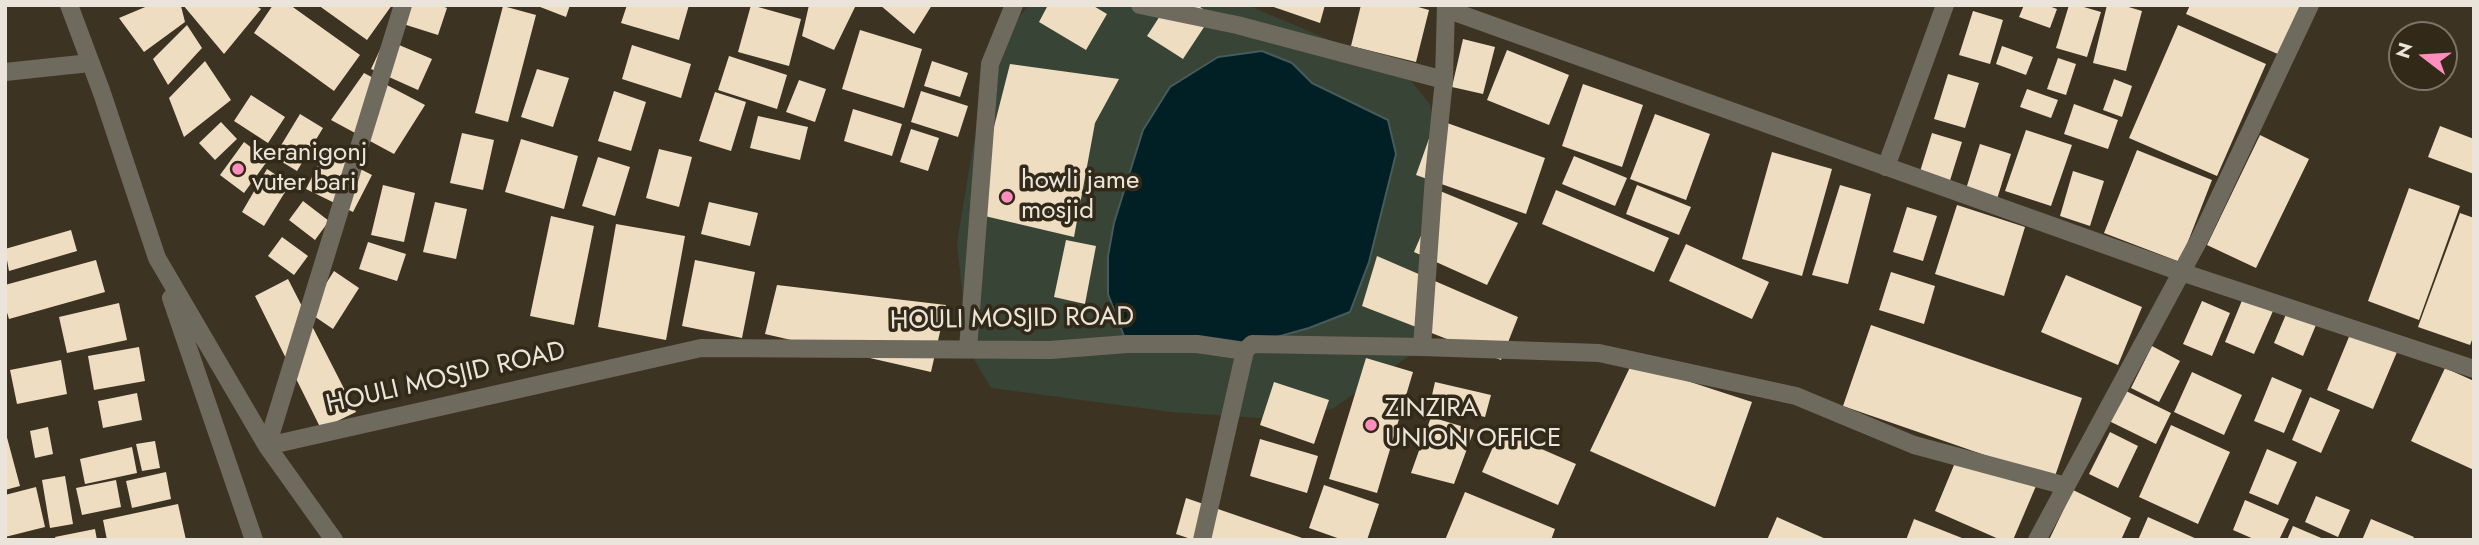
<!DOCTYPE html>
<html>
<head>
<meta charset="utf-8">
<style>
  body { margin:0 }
  #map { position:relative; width:2479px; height:545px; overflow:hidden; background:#3d3322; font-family:Jost,sans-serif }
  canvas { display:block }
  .frame { position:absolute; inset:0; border:7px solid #eae4da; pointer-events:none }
  .north { position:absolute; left:2388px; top:21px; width:70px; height:70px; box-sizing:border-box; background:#332919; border:2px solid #7c7466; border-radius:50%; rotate:287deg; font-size:19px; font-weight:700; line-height:28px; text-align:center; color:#eae4da }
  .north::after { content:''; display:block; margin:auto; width:24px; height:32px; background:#fd8ebe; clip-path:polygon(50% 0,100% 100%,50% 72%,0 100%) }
</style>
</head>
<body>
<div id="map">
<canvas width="2479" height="545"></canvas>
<div class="frame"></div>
<div class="north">N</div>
</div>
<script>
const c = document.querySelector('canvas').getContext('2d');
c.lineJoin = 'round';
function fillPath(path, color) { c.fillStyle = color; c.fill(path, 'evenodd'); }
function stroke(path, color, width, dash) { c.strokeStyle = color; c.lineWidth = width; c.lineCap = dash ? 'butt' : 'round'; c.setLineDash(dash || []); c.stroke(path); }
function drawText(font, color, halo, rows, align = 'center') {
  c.font = font + ' Jost,sans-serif'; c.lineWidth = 7; c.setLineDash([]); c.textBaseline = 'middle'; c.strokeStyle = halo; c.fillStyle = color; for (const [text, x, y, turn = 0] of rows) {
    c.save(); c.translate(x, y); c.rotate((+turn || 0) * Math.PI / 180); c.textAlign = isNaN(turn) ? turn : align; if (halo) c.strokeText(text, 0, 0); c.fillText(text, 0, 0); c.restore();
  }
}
const green = new Path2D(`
  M1029,5H1247L1403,71L1430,104L1438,142L1422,347L1332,409L1259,418L1171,412L991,388L968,349L957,243L973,146L1011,27Z`);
const water = new Path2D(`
  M1262,51L1292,63L1312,83L1388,120L1396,154L1369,262L1350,312L1309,328L1252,344H1127L1108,294V256L1114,223L1143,130L1170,87L1218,57Z`);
const building = new Path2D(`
  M150,5L181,6L185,22L144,52L119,18Z
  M183,5H255L261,9L224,54Z
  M273,5H290L360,55L334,91L254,33Z
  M318,5H392L367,40Z
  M405,5H440L447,8L438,35L400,23Z
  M535,5H570L566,17Z
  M627,5H689L679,40L621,23Z
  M751,5L801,19L789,66L738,52Z
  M809,5H856L834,50L802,36Z
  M880,5H932L914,34Z
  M1048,5H1092L1107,14L1086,50L1039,22Z
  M1167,5H1197L1212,15L1183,59L1147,36Z
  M1268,5H1325L1320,23Z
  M1361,5H1411L1429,10L1416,62L1351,46Z
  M2024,5H2046L2057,9L2050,28L2019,17Z
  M2069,5H2077L2101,12L2087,57L2056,48Z
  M2107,5H2122L2142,11L2126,71L2093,63Z
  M2190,5H2301L2280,55L2186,14Z
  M503,6L536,15L508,122L475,113Z
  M1973,11L2003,20L1990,64L1959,55Z
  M187,25L202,48L168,85L153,59Z
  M2178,25L2266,64L2217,176L2129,138Z
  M860,30L922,49L904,108L842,89Z
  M385,39L432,59L418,90L371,69Z
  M1463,39L1495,47L1483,94L1452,87Z
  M632,45L691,64L681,98L622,79Z
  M2002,46L2033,57L2026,75L1996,64Z
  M1507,50L1569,75L1549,125L1487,100Z
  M729,56L787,75L777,109L718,90Z
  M2058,58L2076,64L2066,95L2047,89Z
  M205,61L231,100L184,137L169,98Z
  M932,61L968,73L960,97L924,86Z
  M1010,64L1119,79L1095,123L1074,237L972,213Z
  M537,69L569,78L553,127L521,117Z
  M364,73L425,105L394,154L331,120Z
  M1948,74L1979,83L1965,128L1934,119Z
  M2114,79L2132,86L2122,117L2103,110Z
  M799,80L826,89L815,122L786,112Z
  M1583,84L1643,105L1622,167L1562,146Z
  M2027,89L2058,100L2051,118L2020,107Z
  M614,91L646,102L631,151L598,141Z
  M921,91L968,106L958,137L911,122Z
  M715,92L746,102L731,151L699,141Z
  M251,95L285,117L268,143L234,121Z
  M2074,104L2118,120L2108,149L2064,134Z
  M853,109L902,124L892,156L844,141Z
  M300,114L323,128L297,171L274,157Z
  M1655,114L1710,134L1686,200L1630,179Z
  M758,116L808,127L800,160L750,148Z
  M1436,119L1545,158L1526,214L1416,175Z
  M221,122L237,139L215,160L199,143Z
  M2440,126L2474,139V174L2428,157Z
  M911,129L939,138L928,171L900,162Z
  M2026,130L2072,145L2051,206L2005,191Z
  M462,133L494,140L483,190L450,183Z
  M1932,133L1962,142L1948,187L1918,178Z
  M2260,135L2309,159L2256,268L2207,245Z
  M521,139L578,156L564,209L505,192Z
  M244,142L268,160L244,193L220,175Z
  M1980,144L2011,154L1997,199L1966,189Z
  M659,149L692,157L679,207L646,198Z
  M2137,150L2212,180L2180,262L2104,233Z
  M325,151L372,175L353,212L306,189Z
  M1772,152L1832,169L1802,276L1742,259Z
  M1574,156L1627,178L1615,206L1562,184Z
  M598,157L630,167L615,216L582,206Z
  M267,169L290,184L264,226L242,212Z
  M2073,171L2104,181L2090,226L2060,216Z
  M383,185L415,193L404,242L371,235Z
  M1637,185L1691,207L1679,235L1626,214Z
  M1840,185L1871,194L1848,284L1812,275Z
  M2409,188L2460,206L2419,320L2368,301Z
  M1556,190L1669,238L1654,272L1542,224Z
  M1440,191L1518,223L1487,285L1414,252Z
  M303,201L329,221L315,240L289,220Z
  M435,202L467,209L456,259L423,252Z
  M709,202L758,213L750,246L701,234Z
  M1957,205L2025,227L2004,296L1935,274Z
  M1907,207L1937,216L1923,261L1893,252Z
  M2460,213L2474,218V335L2470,345L2418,327Z
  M551,216L594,226L574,325L530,316Z
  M616,224L685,236L666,340L598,327Z
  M71,230L77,251L9,271L5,249Z
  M282,237L308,256L294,275L268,256Z
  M1066,240L1096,246L1085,304L1054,297Z
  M368,242L406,254L397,281L359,269Z
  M1686,244L1769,282L1752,319L1669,281Z
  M1377,256L1518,317L1501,360L1362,306Z
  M96,260L105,292L9,319L5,306V285Z
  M695,260L755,272L742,338L682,326Z
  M334,271L359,288L333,329L308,312Z
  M1891,272L1935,286L1924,324L1879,310Z
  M2066,275L2142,307L2118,365L2041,332Z
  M288,279L356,412L321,429L255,296Z
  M777,285L946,305L931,372L765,334Z
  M2243,298L2273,311L2254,354L2225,342Z
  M2292,300L2321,313L2303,356L2274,343Z
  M2202,301L2230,313L2212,356L2183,344Z
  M119,303L127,340L67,353L59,317Z
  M1871,325L2082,398L2054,479L1843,406Z
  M2351,332L2397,352L2373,409L2327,390Z
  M2152,346L2180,361L2159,402L2131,388Z
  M139,347L145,381L94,390L88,356Z
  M1366,358L1413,372L1377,493L1329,479Z
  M61,360L67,394L17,404L10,370Z
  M1632,363L1752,402L1715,507L1590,451Z
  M2445,368L2474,381V470L2411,441Z
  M2192,372L2242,395L2224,435L2174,412Z
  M2272,377L2302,390L2284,433L2254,421Z
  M1274,382L1329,400L1314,444L1260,425Z
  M1435,382L1491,395L1485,417L1430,404Z
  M2124,390L2171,413L2156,444L2109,421Z
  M137,393L142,420L103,428L98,401Z
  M2310,397L2340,410L2321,453L2292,440Z
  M1431,417L1474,430L1454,484L1411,473Z
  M2171,425L2230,452L2198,524L2139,497Z
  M48,427L53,454L35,458L30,431Z
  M5,430L20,486L5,490Z
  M1500,431L1576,464L1558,505L1482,472Z
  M2110,432L2138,446L2118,488L2089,474Z
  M1260,439L1318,456L1307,493L1250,476Z
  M155,441L160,468L142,471L136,444Z
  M132,447L137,473L85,484L80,459Z
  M2267,449L2297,462L2278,505L2249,493Z
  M1959,453L2036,486L2013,540H2001L1935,511Z
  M166,472L171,499L132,508L126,481Z
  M65,476L73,524L50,528L42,480Z
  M116,480L121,507L82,515L76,488Z
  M1324,485L1379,504L1367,540H1343L1309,528Z
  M36,487L45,527L5,537V495Z
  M2073,490L2131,518L2121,540H2049Z
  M1465,492L1555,529L1551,540H1445Z
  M2316,496L2350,510L2338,537L2305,522Z
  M1186,498L1305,539V540H1194L1176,534Z
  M2245,500L2289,519L2279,540H2256L2233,530Z
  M178,504L186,540H107L103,520Z
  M1777,517L1828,540H1767Z
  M2148,517L2199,540H2138Z
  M1914,519L1967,540H1906Z
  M2371,519L2414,537L2412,540H2362Z
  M2293,526L2326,540H2287Z
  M95,529L97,540H56L55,537Z`);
const minor = new Path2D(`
  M69,5L102,93L157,258L267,446L334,540
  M403,5L267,446L701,348L1050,350L1127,344H1197L1245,351L1252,344L1422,347L1434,176L1444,80L1446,5
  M1140,5L1237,25L1444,80
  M1446,9L2181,272L2474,369
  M5,72L90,63
  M1886,167L1945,5
  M171,298L254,540
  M1422,347L1599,353L1796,396L1914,445L2066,486
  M968,349L990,64L1014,5
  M1202,540L1245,351
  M2037,540L2200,238L2310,5`);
const markers = [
  [238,169,7,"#fd8ebe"],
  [1007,197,7,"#fd8ebe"],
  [1371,425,7,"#fd8ebe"]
];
const poiNames = [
  ["keranigonj",252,154],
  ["vuter bari",252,184],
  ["howli jame",1021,182],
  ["mosjid",1021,212],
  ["ZINZIRA",1385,410],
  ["UNION OFFICE",1385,440]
];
const streetNames = [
  ["HOULI MOSJID ROAD",1012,320,-1],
  ["HOULI MOSJID ROAD",446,379,-13]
];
fillPath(green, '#384435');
fillPath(water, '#002025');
stroke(water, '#465b5b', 2);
fillPath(building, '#eeddc1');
stroke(minor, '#6f6a5e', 18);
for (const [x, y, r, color] of markers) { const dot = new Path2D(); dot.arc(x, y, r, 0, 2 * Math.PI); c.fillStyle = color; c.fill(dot); stroke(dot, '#332919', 2.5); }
drawText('26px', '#eae4da', '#332919', poiNames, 'left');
drawText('26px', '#eae4da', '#332919', streetNames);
</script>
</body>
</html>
